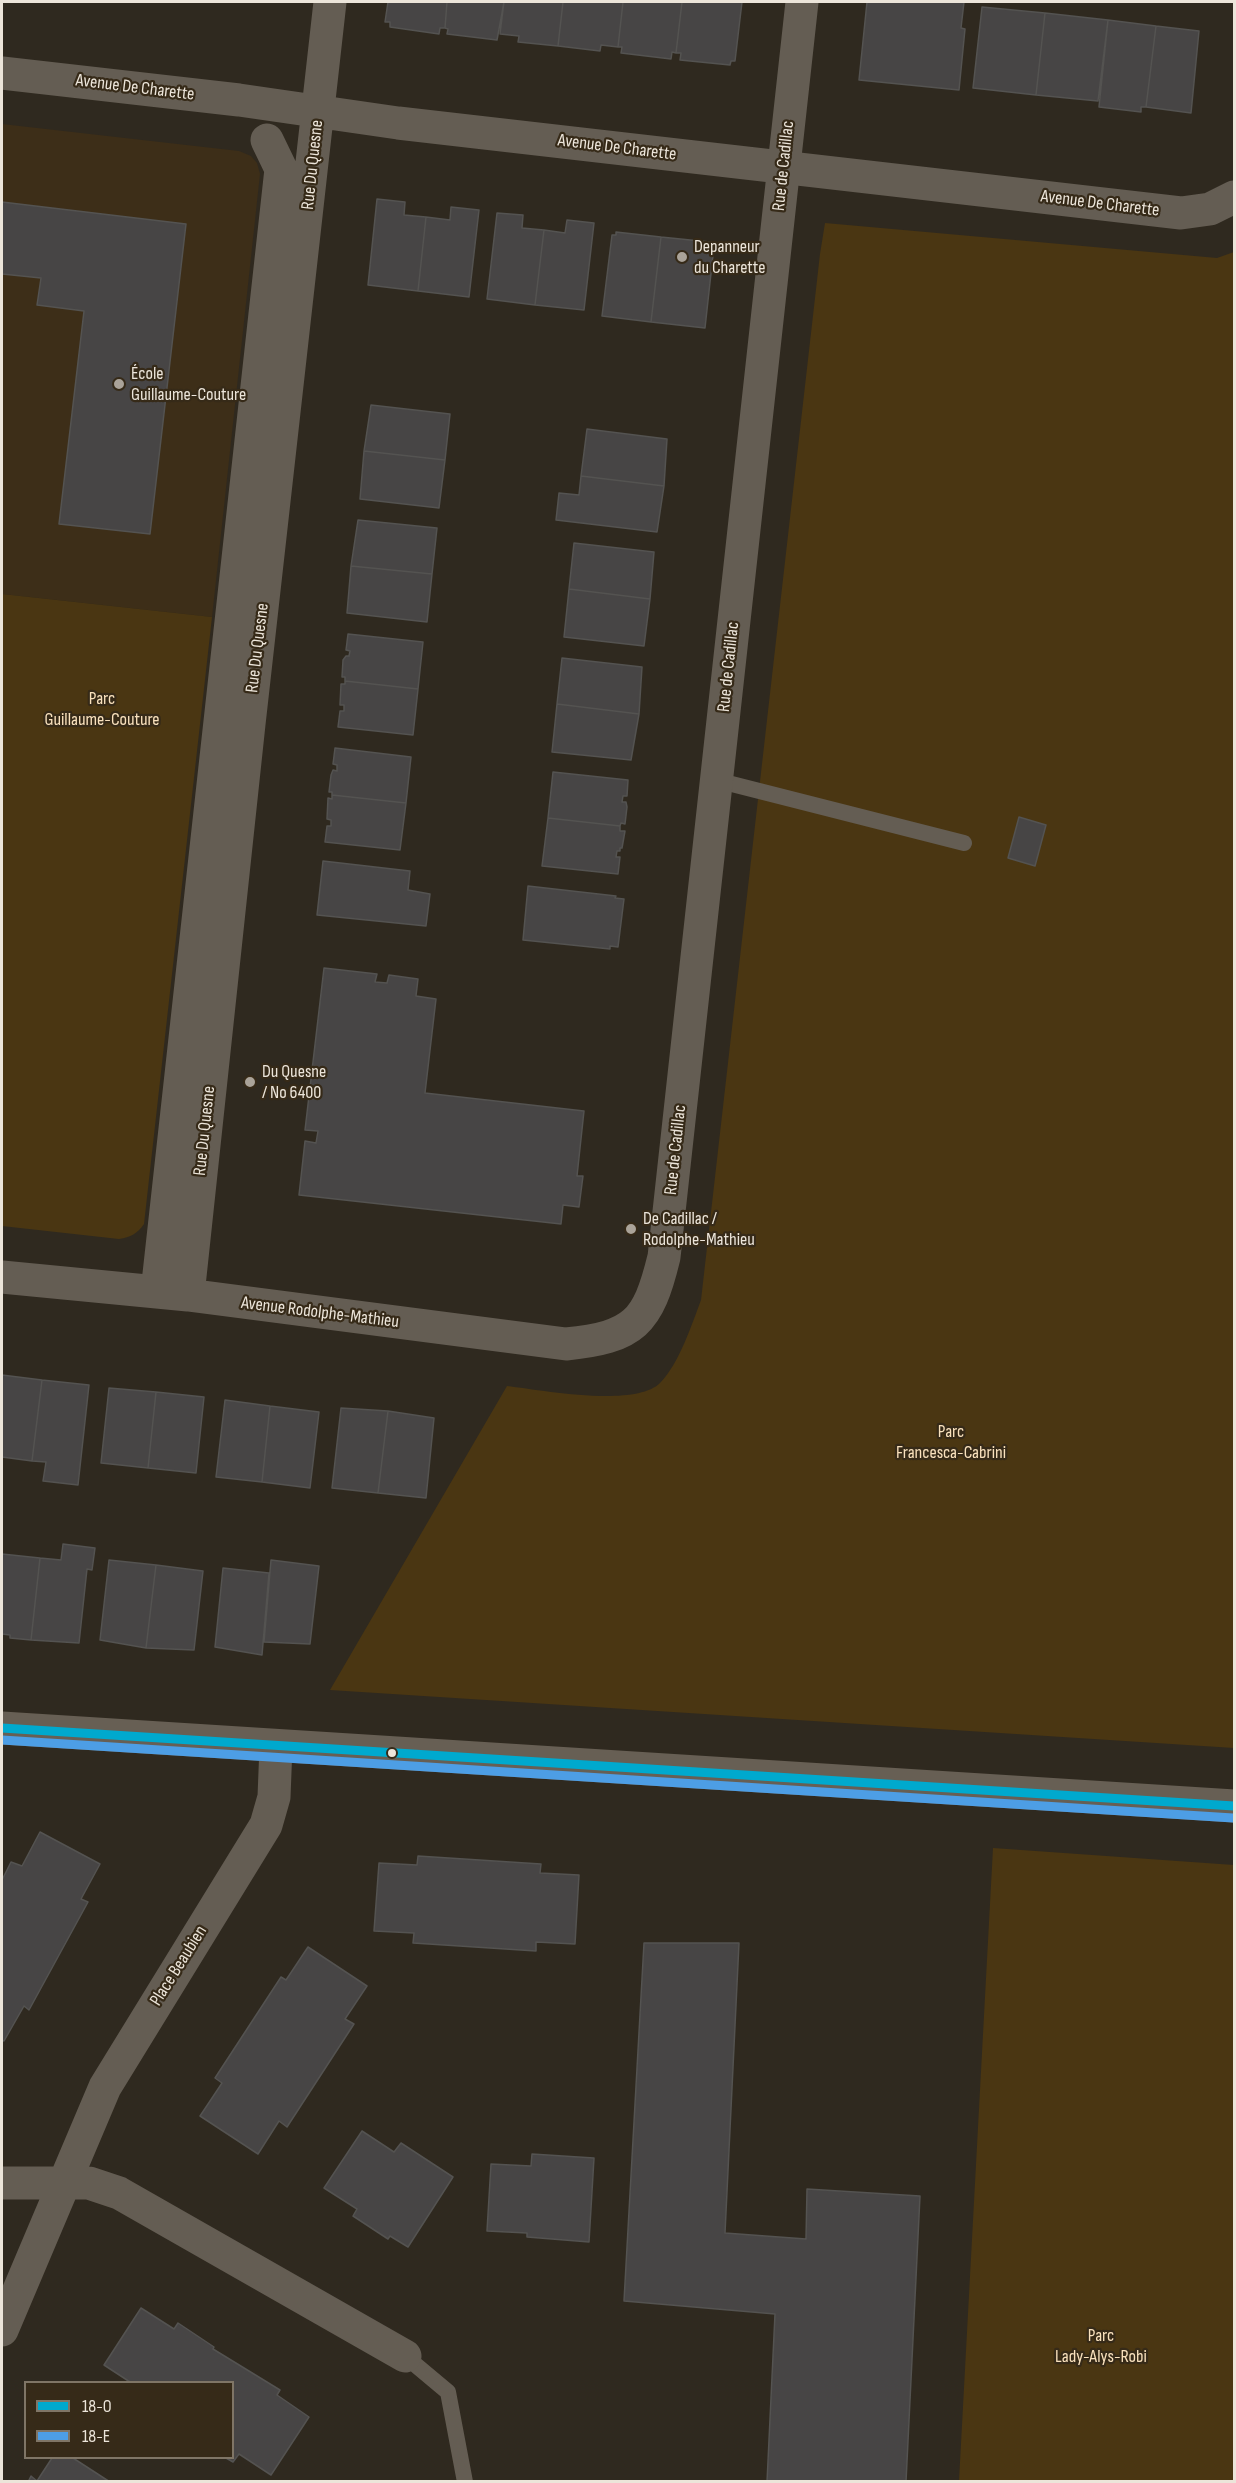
<!DOCTYPE html>
<html>
<head>
<meta charset="utf-8">
<style>
  body { margin:0 }
  #map { position:relative; width:1236px; height:2483px; overflow:hidden; background:#2f291f; font-family:"Sofia Sans Condensed",sans-serif }
  canvas { display:block }
  .frame { position:absolute; inset:0; border:3px solid #ece5da; pointer-events:none }
  .legend { position:absolute; left:24px; top:2381px; width:210px; height:78px; box-sizing:border-box; background:#362a18; border:2px solid #7f7566; margin:0; padding:8px 10px; list-style:none; font-size:18px; color:#ece5da }
  .legend li { display:flex; align-items:center; gap:12px; height:30px }
  .legend b { width:30px; border:2px solid #7f7566 }
</style>
</head>
<body>
<div id="map">
<canvas width="1236" height="2483"></canvas>
<div class="frame"></div>
<ul class="legend">
<li><b style="height:8px;background:#00a9ce"></b>18-O</li>
<li><b style="height:8px;background:#4d9ee5"></b>18-E</li>
</ul>
</div>
<script>
const c = document.querySelector('canvas').getContext('2d');
c.lineJoin = 'round';
function fillPath(path, color) { c.fillStyle = color; c.fill(path, 'evenodd'); }
function stroke(path, color, width, dash) { c.strokeStyle = color; c.lineWidth = width; c.lineCap = dash ? 'butt' : 'round'; c.setLineDash(dash || []); c.stroke(path); }
function drawText(font, color, halo, rows, align = 'center') {
  c.font = font + ' "Sofia Sans Condensed",sans-serif'; c.lineWidth = 4.5; c.setLineDash([]); c.textBaseline = 'middle'; c.strokeStyle = halo; c.fillStyle = color; for (const [text, x, y, turn = 0] of rows) {
    c.save(); c.translate(x, y); c.rotate((+turn || 0) * Math.PI / 180); c.textAlign = isNaN(turn) ? turn : align; if (halo) c.strokeText(text, 0, 0); c.fillText(text, 0, 0); c.restore();
  }
}
const built = new Path2D(`
  M2,124L239,151L251,156L257,163L260,174L212,617L2,594Z`);
const green = new Path2D(`
  M825,223L1217,258L1234,252V1748L330,1690L507,1386C541,1390 635,1408 660,1383C679,1364 692,1324 701,1300L820,254Z
  M2,594L212,617L144,1224C137,1234 131,1237 119,1239L2,1226Z
  M993,1848L1234,1865V2481H959Z`);
const building = new Path2D(`
  M388,2H447L445,28H440L439,34L390,27V22H385Z
  M447,2H504L497,40L447,34L448,29L445,28Z
  M504,2H563L558,46L518,42L519,36L500,34Z
  M563,2H623L618,47L601,45L600,51L558,46Z
  M623,2H682L676,53L672,52L671,59L621,53L622,47H618Z
  M682,2H742L735,61H731L730,65L680,60L681,53H676Z
  M867,2H964L961,28L965,29L959,90L859,80Z
  M982,7L1045,13L1036,95L973,88Z
  M1045,13L1108,20L1098,101L1036,95Z
  M1108,20L1156,26L1146,107H1141V112L1099,107Z
  M1156,26L1199,31L1191,113L1146,107Z
  M377,199L405,202L404,215L426,217L418,291L368,285Z
  M2,202L186,224L150,534L59,524L84,311L37,305L41,278L2,274Z
  M451,207L479,210L469,297L418,291L426,217L450,220Z
  M497,213L523,215L522,228L544,230L535,305L487,299Z
  M567,220L594,223L584,310L535,305L544,230L565,233Z
  M616,232L661,237L651,322L602,316L612,235H616Z
  M661,237L710,242V246H714L705,328L651,322Z
  M371,405L450,414L445,460L364,451Z
  M587,429L667,439L664,486L581,476Z
  M364,451L445,460L439,508L360,499Z
  M581,476L664,486L657,532L556,520L559,493L579,495Z
  M358,520L437,528L432,574L351,566Z
  M574,543L654,552L650,599L569,589Z
  M351,566L432,574L427,622L347,613Z
  M569,589L650,599L644,646L564,637Z
  M348,634L423,642L418,689L345,681V677H342L343,660L346,656H349L350,651L346,650Z
  M562,658L642,667L639,714L557,704Z
  M345,681L418,689L413,735L338,727L340,711H344V705H340L341,684H345Z
  M557,704L639,714L631,760L552,752Z
  M335,748L411,757L406,803L332,795V792H329L331,775L333,770L337,771V765L333,764Z
  M553,772L628,780L627,796H623L622,802H626L627,807L625,824L621,823L620,826L548,818Z
  M332,795L406,803L400,850L325,842L327,826H331V820L327,819L328,798L332,799Z
  M1019,817L1046,825L1035,866L1008,858Z
  M548,818L620,826V831H625L622,848H620V851H617L616,857H620L618,874L542,866Z
  M323,861L410,871L408,890L430,894L426,926L317,915Z
  M528,886L616,896L615,898L624,899L618,947L610,946V949L523,940Z
  M324,968L377,974L375,982L387,983L389,975L418,979L416,996L436,999L425,1093L584,1111L577,1176H583L579,1207L563,1205L561,1224L299,1195L305,1141L316,1143L318,1131L305,1130Z
  M2,1375L42,1380L32,1461L2,1457Z
  M42,1380L89,1385L78,1485L43,1481L46,1462L32,1461Z
  M109,1388L156,1392L148,1468L101,1463Z
  M156,1392L204,1397L196,1473L148,1468Z
  M225,1400L270,1406L262,1482L216,1477Z
  M270,1406L319,1412L310,1488L262,1482Z
  M341,1408L388,1411L378,1493L332,1488Z
  M388,1411L434,1418L426,1498L378,1493Z
  M63,1544L95,1548L92,1570L87,1569L79,1643L31,1640L40,1558L61,1560Z
  M2,1554L40,1558L31,1640L10,1638V1635L2,1634Z
  M109,1560L156,1565L146,1648L100,1640Z
  M271,1560L319,1566L310,1644L264,1642Z
  M156,1565L203,1571L194,1650L146,1648Z
  M223,1568L269,1573L262,1655L215,1647Z
  M40,1832L100,1864L81,1899L88,1902L29,2010L24,2006L4,2041L2,2040V1880L11,1862L22,1866Z
  M418,1856L541,1864L540,1873L579,1875L575,1944L536,1942V1951L413,1943L414,1933L374,1931L379,1863L417,1865Z
  M644,1943H739L725,2233L806,2239L807,2189L920,2196L906,2482H767L775,2314L624,2301Z
  M308,1947L367,1986L345,2019L354,2024L287,2127L279,2121L258,2154L200,2116L222,2083L215,2078L281,1977L286,1980Z
  M362,2131L394,2152L401,2143L453,2177L408,2247L390,2236L388,2239L353,2216L357,2209L324,2188Z
  M532,2154L594,2158L589,2242L527,2237V2233L487,2231L491,2164L531,2166Z
  M141,2308L174,2329L178,2323L214,2347L213,2349L280,2390L277,2395L309,2417L271,2475L239,2454L233,2462L226,2458H232V2382H130L104,2365Z
  M52,2458H73L110,2482H28L31,2476L37,2481Z`);
const lane = new Path2D(`
  M716,780L964,843
  M405,2356L448,2392L465,2482`);
const street = new Path2D(`
  M2,73L239,100L398,123L1181,213L1210,209L1234,197
  M2,1277L188,1295L566,1344C634,1337 648,1323 664,1257L802,2
  M157,1292L281,169L267,140
  M188,1295L249,724L330,2
  M2,2183H89L119,2193L405,2356
  M2,2330L105,2087L266,1825L274,1797L276,1746`);
const secondary = new Path2D(`
  M2,1728L1234,1806`);
const bus1 = new Path2D(`
  M2,1728L1234,1806`);
const bus2 = new Path2D(`
  M2,1740L1233,1818`);
const markers = [
  [682,257,6,"#aaa399"],
  [119,384,6,"#aaa399"],
  [250,1082,6,"#aaa399"],
  [631,1229,6,"#aaa399"],
  [392,1753,5,"#ece5da"]
];
const streetNames = [
  ["Avenue De Charette",135,88,7],
  ["Avenue De Charette",617,148,7],
  ["Rue Du Quesne",313,165,-84],
  ["Rue de Cadillac",784,166,-84],
  ["Avenue De Charette",1100,204,7],
  ["Rue Du Quesne",258,648,-83],
  ["Rue de Cadillac",729,667,-84],
  ["Rue Du Quesne",205,1131,-84],
  ["Rue de Cadillac",676,1150,-84],
  ["Avenue Rodolphe-Mathieu",320,1313,7],
  ["Place Beaubien",179,1966,-58]
];
const poiNames = [
  ["Depanneur",694,247],
  ["du Charette",694,268],
  ["École",131,374],
  ["Guillaume-Couture",131,395],
  ["Du Quesne",262,1072],
  ["/ No 6400",262,1093],
  ["De Cadillac /",643,1219],
  ["Rodolphe-Mathieu",643,1240]
];
const parkNames = [
  ["Parc",102,699],
  ["Guillaume-Couture",102,720],
  ["Parc",951,1432],
  ["Francesca-Cabrini",951,1453],
  ["Parc",1101,2336],
  ["Lady-Alys-Robi",1101,2357]
];
fillPath(built, '#3d2e18');
fillPath(green, '#4a3612');
fillPath(building, '#474545');
stroke(building, '#545351', 1.5);
stroke(lane, '#645d53', 16);
stroke(street, '#645d53', 33);
stroke(secondary, '#675f54', 33);
stroke(bus1, '#00a9ce', 9);
stroke(bus2, '#4d9ee5', 9);
for (const [x, y, r, color] of markers) { const dot = new Path2D(); dot.arc(x, y, r, 0, 2 * Math.PI); c.fillStyle = color; c.fill(dot); stroke(dot, '#362a18', 2); }
drawText('18px', '#ece5da', '#362a18', streetNames);
drawText('18px', '#ece5da', '#362a18', poiNames, 'left');
drawText('18px', '#f9e1bd', '#362a18', parkNames);
</script>
</body>
</html>
